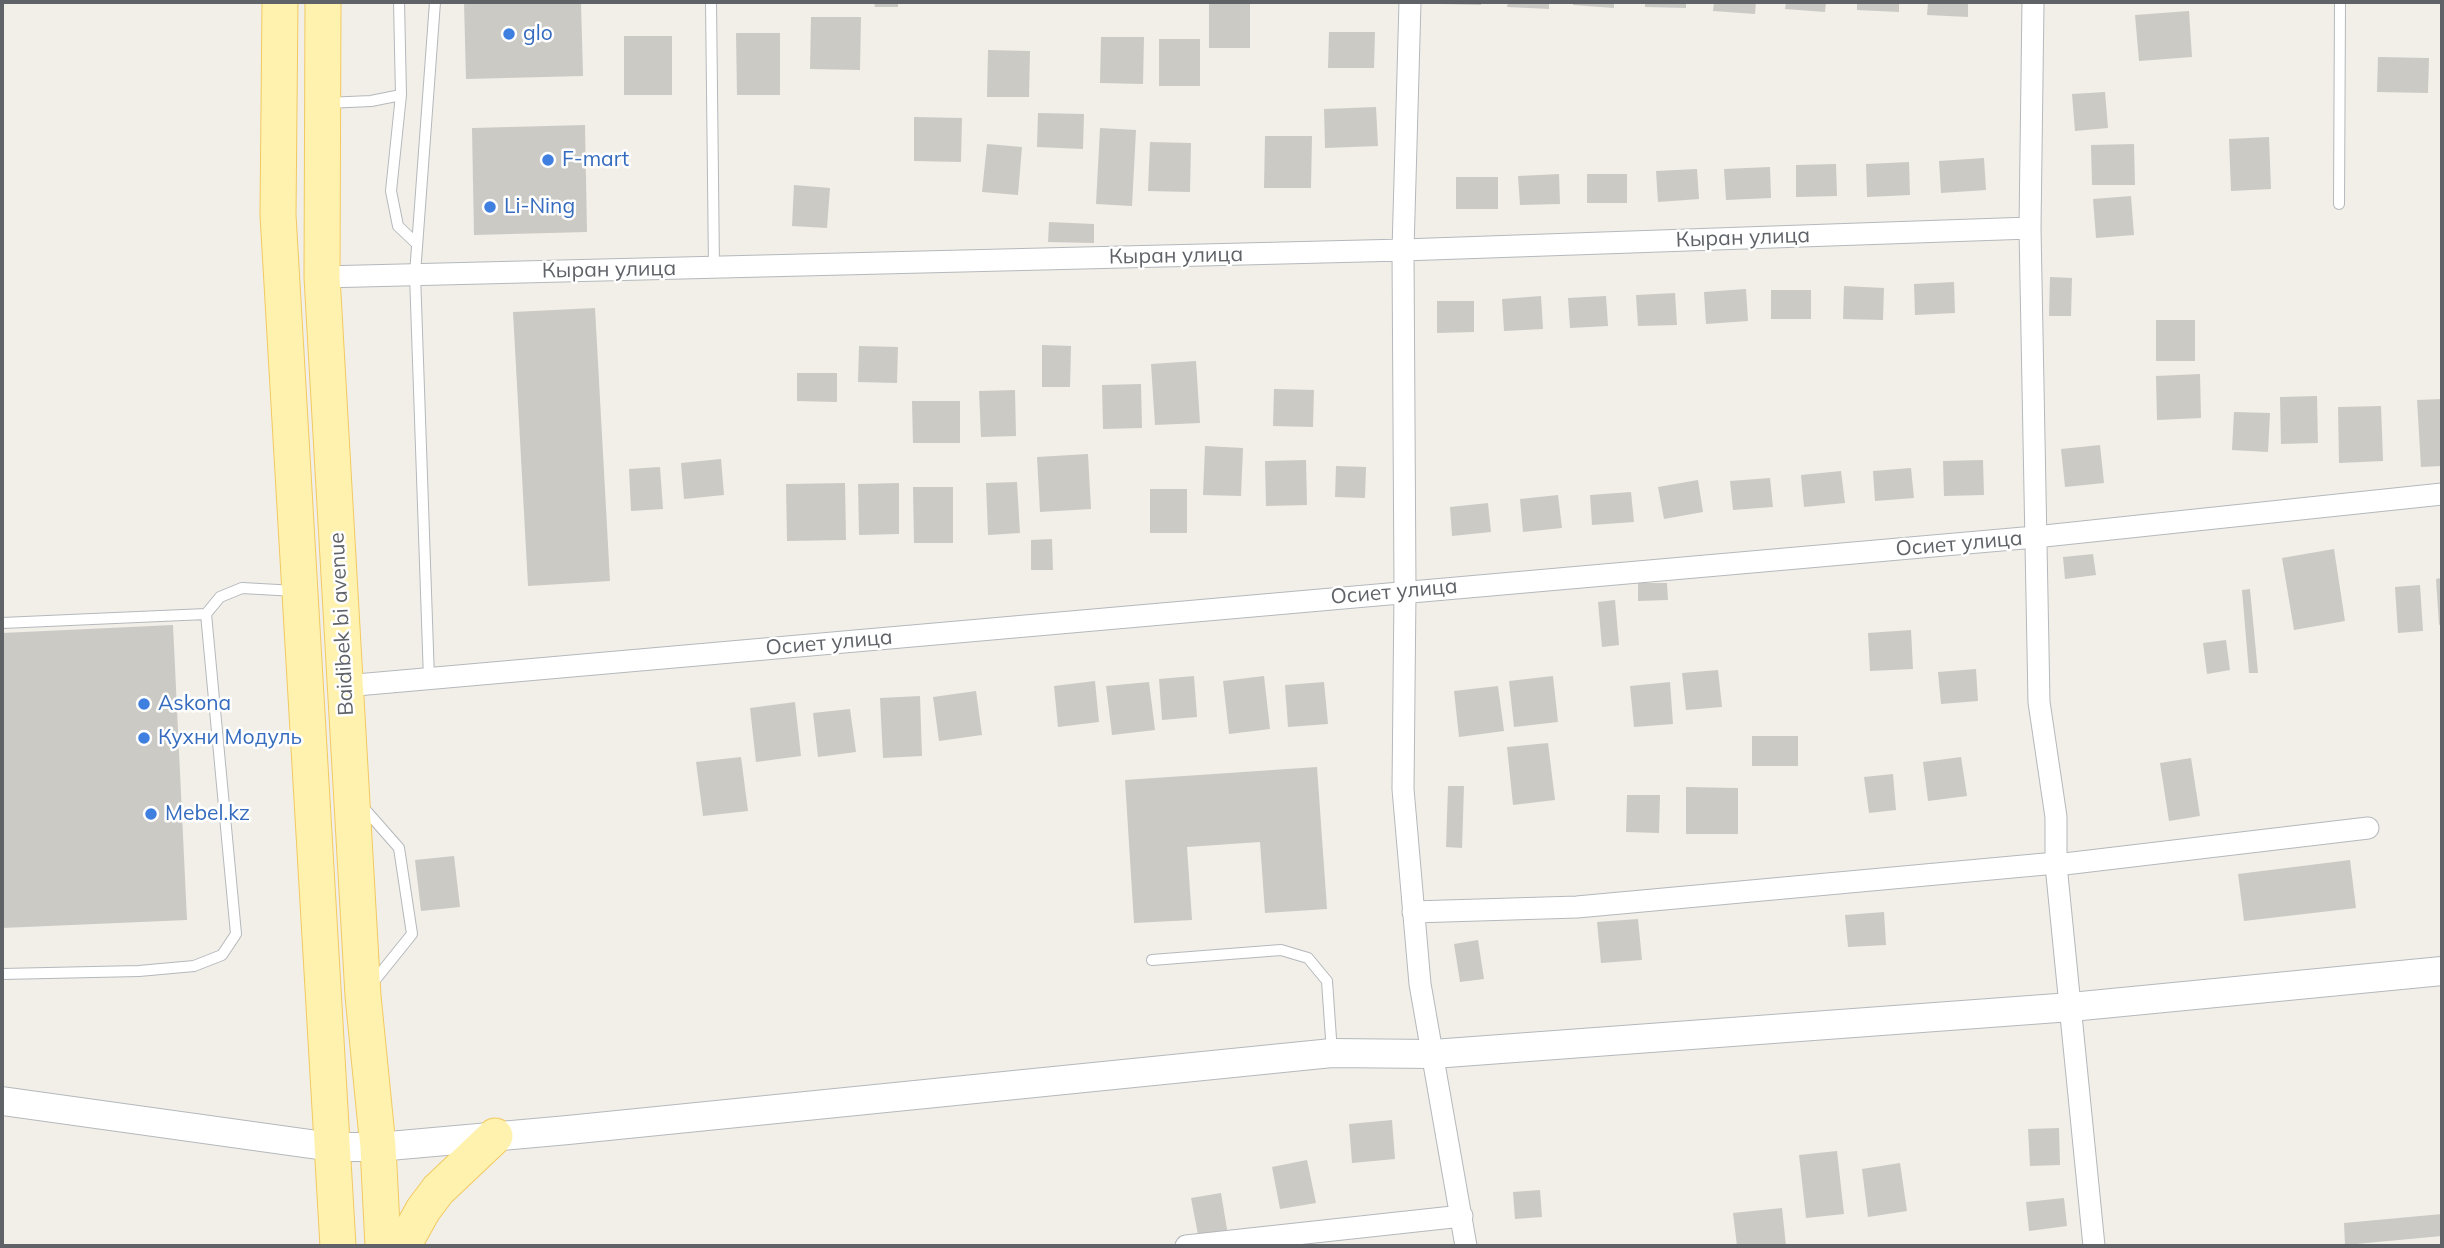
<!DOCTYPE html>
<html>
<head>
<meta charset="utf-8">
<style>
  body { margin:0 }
  #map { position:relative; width:2444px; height:1248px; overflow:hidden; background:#f1efe8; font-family:Mulish,sans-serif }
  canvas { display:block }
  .frame { position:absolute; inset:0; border:4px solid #5f6368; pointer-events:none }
</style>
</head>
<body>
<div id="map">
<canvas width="2444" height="1248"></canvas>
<div class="frame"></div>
</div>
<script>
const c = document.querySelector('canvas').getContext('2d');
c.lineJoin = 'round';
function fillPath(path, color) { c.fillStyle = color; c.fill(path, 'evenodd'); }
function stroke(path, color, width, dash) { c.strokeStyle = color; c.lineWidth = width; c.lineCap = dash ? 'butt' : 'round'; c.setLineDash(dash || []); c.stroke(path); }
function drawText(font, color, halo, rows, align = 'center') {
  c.font = font + ' Mulish,sans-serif'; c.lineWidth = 5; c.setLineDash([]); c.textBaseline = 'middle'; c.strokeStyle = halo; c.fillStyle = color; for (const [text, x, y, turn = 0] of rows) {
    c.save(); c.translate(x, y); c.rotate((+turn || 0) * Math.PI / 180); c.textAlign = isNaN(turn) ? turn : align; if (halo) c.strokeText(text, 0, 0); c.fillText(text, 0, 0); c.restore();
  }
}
const building = new Path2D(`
  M464,2H581L583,76L466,79Z
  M874,2H898V7H875Z
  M1209,2H1250V48H1209Z
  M1442,2H1481V5L1442,4Z
  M1508,2H1549V9L1507,7Z
  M1573,2H1614V8L1573,5Z
  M1645,2H1686V8L1645,7Z
  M1714,2H1756L1755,14L1713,11Z
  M1786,2H1826L1825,12L1785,9Z
  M1857,2H1899V12L1857,10Z
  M1928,2H1968V17L1927,15Z
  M2189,11L2192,57L2139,61L2135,15Z
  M811,17H861L860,70L810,69Z
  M1329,32H1375L1374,68H1328Z
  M736,33H780V95H737Z
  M624,36H672V95H624Z
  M1101,37H1144L1143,84L1100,83Z
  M1159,39H1200V86H1159Z
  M988,50L1030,51L1029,97H987Z
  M2378,57L2429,58L2428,93L2377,92Z
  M2105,92L2108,128L2075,131L2072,94Z
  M1376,107L1378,146L1325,148L1324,109Z
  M1038,113L1084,114L1083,149L1037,147Z
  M914,117L962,118L961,162L914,161Z
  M585,125L587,232L474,235L472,128Z
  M1100,128L1136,130L1132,206L1096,204Z
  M1265,136H1312L1311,188H1264Z
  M2269,137L2271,189L2231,191L2229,139Z
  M1150,142L1191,143L1190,192L1148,191Z
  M987,144L1022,147L1018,195L982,192Z
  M2134,144L2135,185H2092L2091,145Z
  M1984,158L1986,190L1941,193L1939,161Z
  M1909,162L1910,195L1867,197L1866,164Z
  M1836,164L1837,196L1796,197V165Z
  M1770,167L1771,198L1726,200L1724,169Z
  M1697,169L1699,199L1658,202L1656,171Z
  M1559,174L1560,204L1520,205L1518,176Z
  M1587,174H1627V203H1587Z
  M1456,177H1498V209H1456Z
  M794,185L830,188L827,228L792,226Z
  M2131,196L2134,235L2096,238L2093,199Z
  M1049,222L1094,224V243L1048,242Z
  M2050,277L2072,278L2071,316H2049Z
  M1954,282L1955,313L1915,315L1914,284Z
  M1844,286L1884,288L1883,320L1843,319Z
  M1746,289L1748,321L1706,324L1704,292Z
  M1771,290H1811V319H1771Z
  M1675,293L1677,325L1638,326L1636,295Z
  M1541,296L1543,329L1504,331L1502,299Z
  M1606,296L1608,326L1570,328L1568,298Z
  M1437,301H1474V332L1437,333Z
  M595,308L610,581L528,586L513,312Z
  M2156,320H2195V361H2156Z
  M1042,345L1071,346L1070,387H1042Z
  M859,346L898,347L897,383L858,382Z
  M1196,361L1200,423L1155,425L1151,364Z
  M797,373H837V402L797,401Z
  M2200,374L2201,418L2157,420L2156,376Z
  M1141,384L1142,428L1103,429L1102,385Z
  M1274,389L1314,390L1313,427L1273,426Z
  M1015,390L1016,436L981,437L979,391Z
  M2317,396L2318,443L2281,444L2280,397Z
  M2442,399V466L2421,467L2417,400Z
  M912,401H960V443H913Z
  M2381,406L2383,461L2339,463L2338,407Z
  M2234,412L2270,413L2268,452L2232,450Z
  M2100,445L2104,483L2065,487L2061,449Z
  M1205,446L1243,448L1241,496L1203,495Z
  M1088,454L1091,509L1040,512L1037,457Z
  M721,459L724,495L684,499L681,463Z
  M1306,460L1307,505L1266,506L1265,461Z
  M1983,460L1984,495L1944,496L1943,461Z
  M1336,466L1366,467L1365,498L1335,497Z
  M660,467L663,509L631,511L629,469Z
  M1911,468L1914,498L1875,501L1873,471Z
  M1841,471L1845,503L1804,507L1801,475Z
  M1770,478L1773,507L1733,510L1730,481Z
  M1698,480L1703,512L1664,519L1658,487Z
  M1017,482L1020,533L988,535L986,483Z
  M845,483L846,540L787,541L786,484Z
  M899,483V534L859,535L858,484Z
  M913,487H953V543H914Z
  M1150,489H1187V533H1150Z
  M1631,492L1634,522L1592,525L1590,495Z
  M1558,495L1562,528L1523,532L1520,499Z
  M1488,503L1491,532L1452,536L1450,507Z
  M1052,539L1053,570H1031V540Z
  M2334,549L2345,621L2294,630L2282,558Z
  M2093,554L2096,575L2065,579L2063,557Z
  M2442,578V624L2439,625L2436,579Z
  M1638,583H1667L1668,600L1638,601Z
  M2420,585L2423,631L2398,633L2395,587Z
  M2250,589L2258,673H2249L2242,590Z
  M1615,600L1619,645L1602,647L1598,602Z
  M173,625L187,920L2,928V633Z
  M1911,630L1913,669L1870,671L1868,633Z
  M2226,640L2230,670L2207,674L2203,643Z
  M1976,669L1978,701L1941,704L1938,672Z
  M1718,670L1722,707L1686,710L1682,673Z
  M1194,676L1197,717L1162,720L1159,679Z
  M1264,676L1270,729L1229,734L1223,681Z
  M1553,676L1558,722L1514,727L1509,681Z
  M1095,681L1099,722L1058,727L1054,686Z
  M1149,682L1155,730L1112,735L1106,686Z
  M1324,682L1328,724L1288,727L1285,685Z
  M1670,682L1673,724L1634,727L1630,686Z
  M1498,686L1504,731L1459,737L1454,691Z
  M976,691L982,735L939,741L933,697Z
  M920,696L922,756L883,758L880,698Z
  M795,702L801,756L756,762L750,708Z
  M850,709L856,752L818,757L813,713Z
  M1752,736H1798V766H1752Z
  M1548,743L1555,800L1513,805L1507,747Z
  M741,757L748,811L703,816L696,762Z
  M1961,757L1967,796L1928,801L1923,762Z
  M2191,758L2200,816L2169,821L2160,763Z
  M1317,767L1327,909L1265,913L1260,842L1187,847L1192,920L1134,923L1125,780Z
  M1893,774L1896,810L1869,813L1864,777Z
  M1448,786H1464L1462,848L1446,847Z
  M1686,787L1738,788V834H1686Z
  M1627,795H1660L1659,833L1626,832Z
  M454,856L460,907L421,911L415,860Z
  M2350,860L2356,908L2244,921L2238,874Z
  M1884,912L1886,945L1848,947L1845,915Z
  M1638,919L1642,960L1601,963L1597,922Z
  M1478,940L1484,979L1460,982L1454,944Z
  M1392,1120L1395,1159L1352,1163L1349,1124Z
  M2059,1128L2060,1165L2030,1166L2028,1129Z
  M1837,1151L1844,1214L1806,1218L1799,1155Z
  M1307,1160L1316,1203L1280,1209L1272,1167Z
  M1900,1163L1907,1211L1868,1217L1862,1169Z
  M1540,1190L1542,1217L1515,1219L1513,1192Z
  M1221,1193L1228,1235L1199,1240L1191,1198Z
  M2064,1198L2067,1226L2029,1231L2026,1202Z
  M1782,1208L1786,1246H1737L1733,1213Z
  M2442,1214V1236L2345,1245L2344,1223Z`);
const service = new Path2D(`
  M711,2L714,267
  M401,95L391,191L398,226L417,244
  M326,103L371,101L401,95L399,2
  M2339,204L2340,2
  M2,623L206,614
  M429,679L415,274L435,2
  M362,806L399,848L412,934L371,985
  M1152,960L1281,950L1308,958L1327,981L1332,1053
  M2,974L139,971L194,966L222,955L236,934L206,614L220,597L242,588L296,591`);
const minor = new Path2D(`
  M1410,2L1403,250L1405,591L1403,789L1420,984L1466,1246
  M2033,2L2030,228L2039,702L2056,817V865L2094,1246
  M322,277L1403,250L2030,228
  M345,686L2035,537L2442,494
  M2056,865L2368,828
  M1413,912L1577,907L2056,863
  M1186,1246L1462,1216`);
const tertiary = new Path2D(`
  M2,1101L332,1147H378L568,1130L1332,1053L1433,1054L2071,1007L2442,971`);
const primary = new Path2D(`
  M280,2L278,215L338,1246
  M323,2L322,277L363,996L378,1147L383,1246
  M403,1246L423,1210L438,1190L495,1136`);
const markers = [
  [509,34,7,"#3f7fe0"],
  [548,160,7,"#3f7fe0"],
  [490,207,7,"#3f7fe0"],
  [144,704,7,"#3f7fe0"],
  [144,738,7,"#3f7fe0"],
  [151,814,7,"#3f7fe0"]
];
const shopNames = [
  ["glo",523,34],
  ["F-mart",562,160],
  ["Li-Ning",504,207],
  ["Askona",158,704],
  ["Кухни Модуль",158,738],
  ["Mebel.kz",165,814]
];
const streetNames = [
  ["Кыран улица",1743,238,-2],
  ["Кыран улица",1176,256,-1],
  ["Кыран улица",609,270,-1],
  ["Осиет улица",1959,544,-5],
  ["Осиет улица",1394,592,-5],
  ["Baidibek bi avenue",342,624,-93],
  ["Осиет улица",829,643,-5]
];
fillPath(building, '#cccac5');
stroke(service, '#b5b8bc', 12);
stroke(minor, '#b5b8bc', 23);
stroke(tertiary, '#b5b8bc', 30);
stroke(primary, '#f2c960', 37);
stroke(service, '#fff', 10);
stroke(minor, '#fff', 21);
stroke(tertiary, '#fff', 28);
stroke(primary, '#fff2af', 35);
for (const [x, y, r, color] of markers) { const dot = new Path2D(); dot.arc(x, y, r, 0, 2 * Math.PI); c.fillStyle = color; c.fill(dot); stroke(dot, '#fff', 2.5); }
drawText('21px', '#366cbe', '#fff', shopNames, 'left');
drawText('21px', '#5f6368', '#fff', streetNames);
</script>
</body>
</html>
